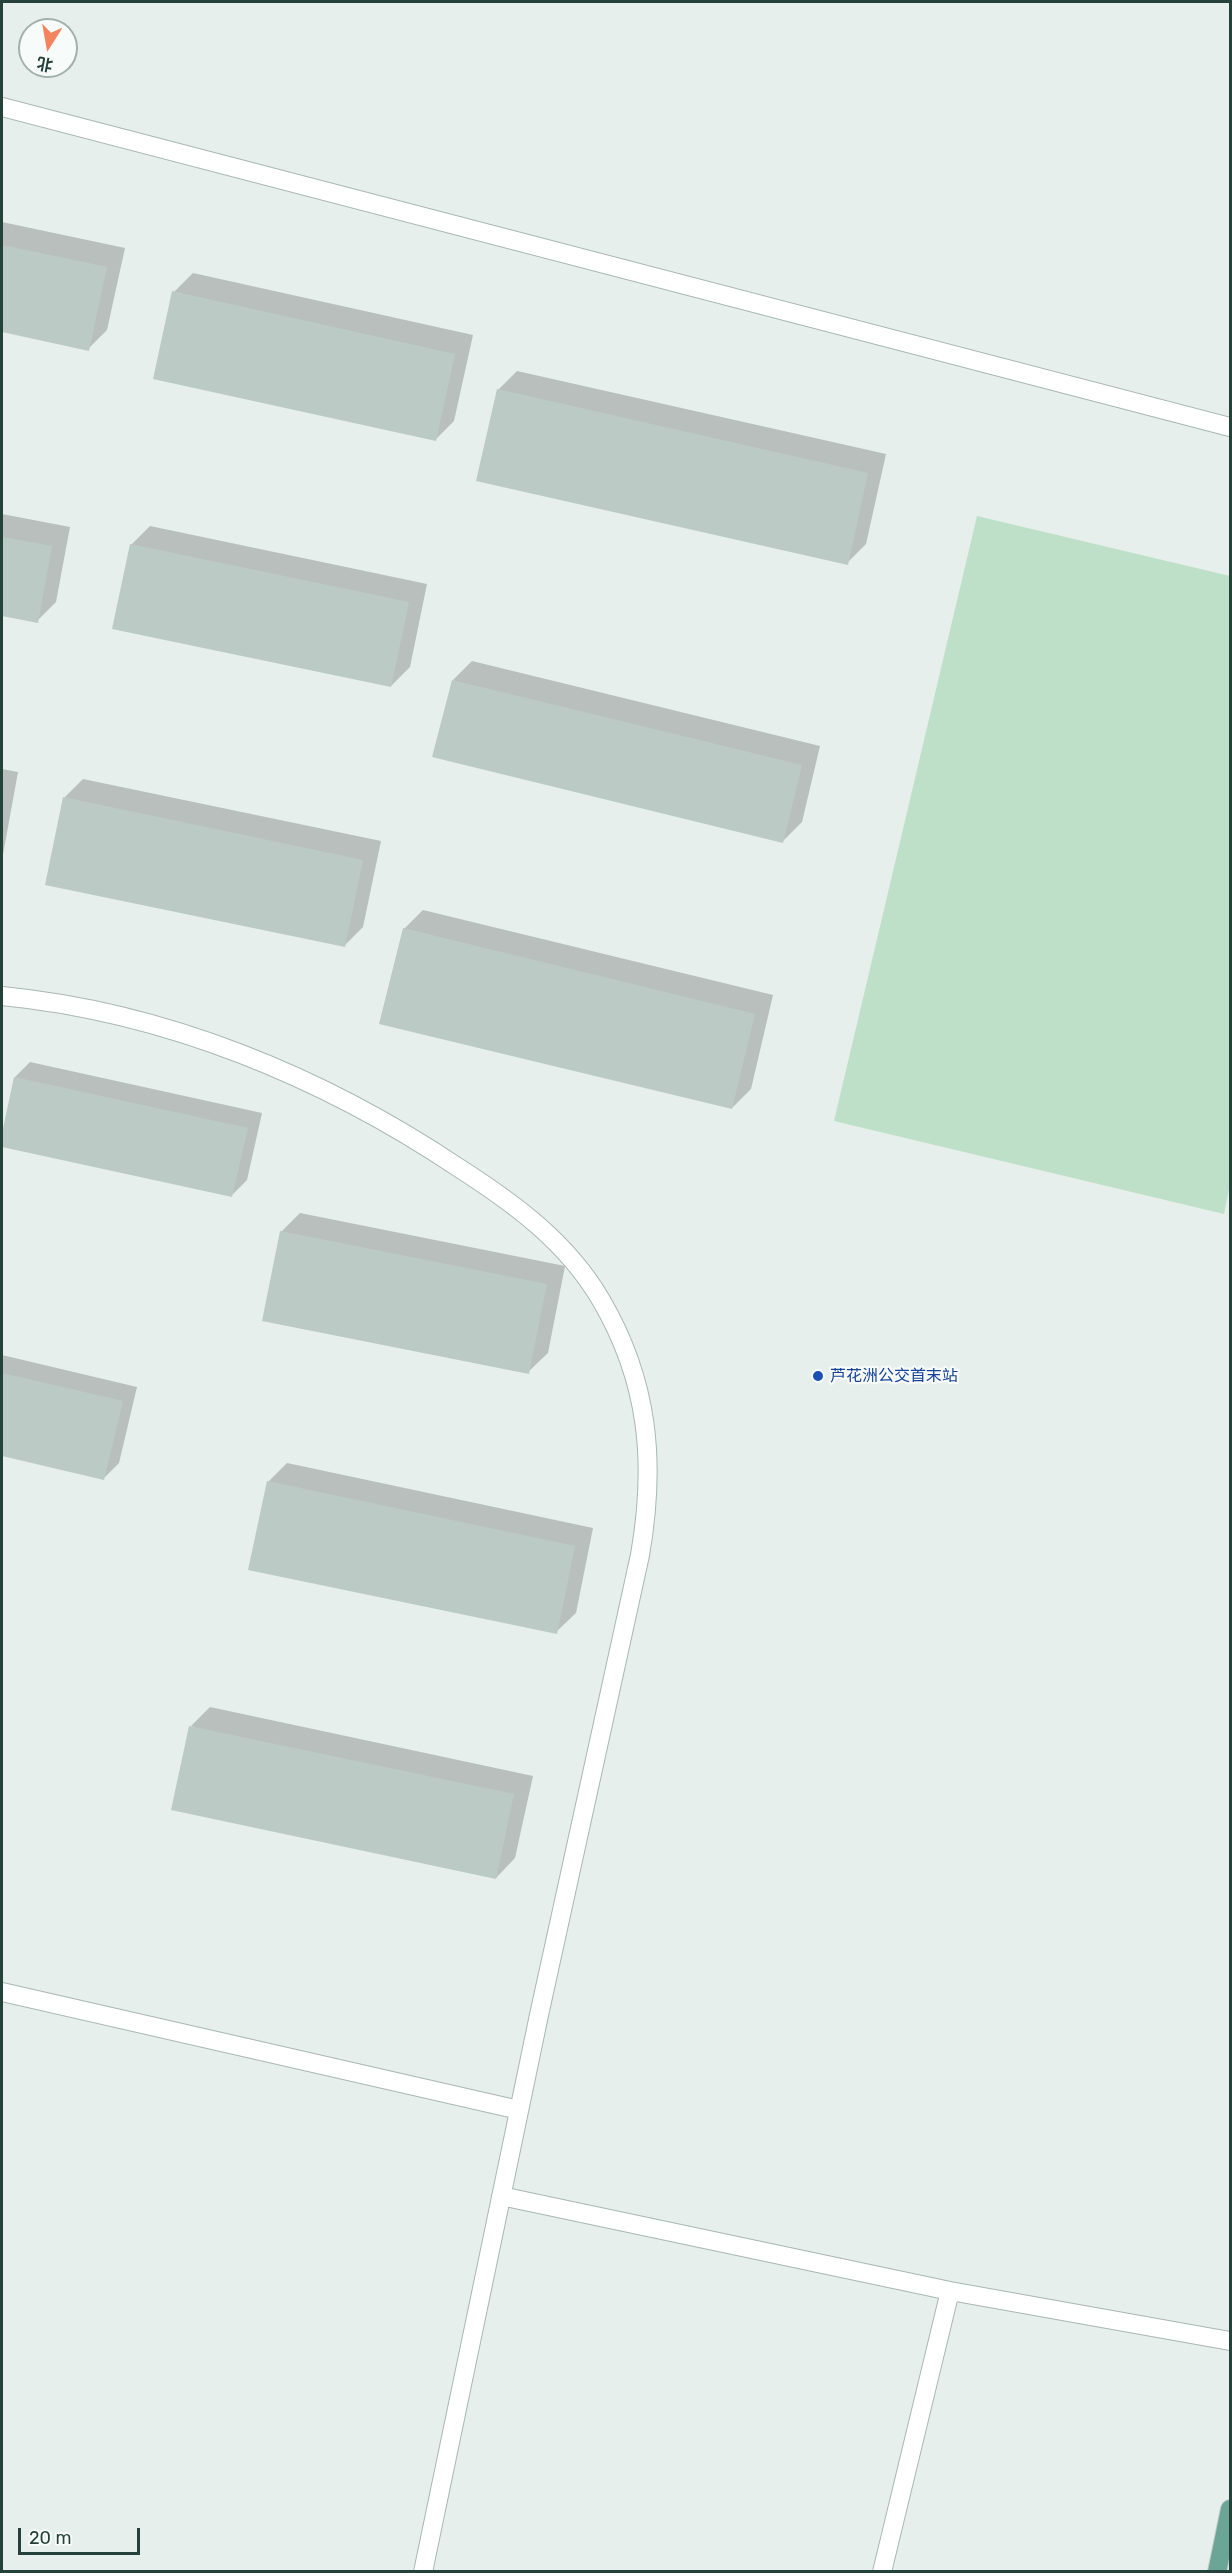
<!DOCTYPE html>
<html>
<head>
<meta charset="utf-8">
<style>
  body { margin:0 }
  #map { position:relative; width:1232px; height:2573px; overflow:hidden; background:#e6efeb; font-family:Rubik,"Noto Sans SC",sans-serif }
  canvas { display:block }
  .frame { position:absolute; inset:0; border:3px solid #24423a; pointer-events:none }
  .north { position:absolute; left:18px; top:18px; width:60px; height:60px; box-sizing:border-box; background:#f7fbf9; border:2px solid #a3b1ad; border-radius:50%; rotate:191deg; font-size:16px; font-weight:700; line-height:24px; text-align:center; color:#24423a }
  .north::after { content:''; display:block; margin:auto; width:21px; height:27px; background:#f4845f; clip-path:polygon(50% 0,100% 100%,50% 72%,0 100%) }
  .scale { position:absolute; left:18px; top:2528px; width:122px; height:27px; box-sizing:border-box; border:3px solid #24423a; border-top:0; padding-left:8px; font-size:18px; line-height:21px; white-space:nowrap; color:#24423a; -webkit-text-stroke:4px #f7fbf9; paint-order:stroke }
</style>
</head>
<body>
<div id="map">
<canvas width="1232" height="2573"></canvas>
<div class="frame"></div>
<div class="north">北</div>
<div class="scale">20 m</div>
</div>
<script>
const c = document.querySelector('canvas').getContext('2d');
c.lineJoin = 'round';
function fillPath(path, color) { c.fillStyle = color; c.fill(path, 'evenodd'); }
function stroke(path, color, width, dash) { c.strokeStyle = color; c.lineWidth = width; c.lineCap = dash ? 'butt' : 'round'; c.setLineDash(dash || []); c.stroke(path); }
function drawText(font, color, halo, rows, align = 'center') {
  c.font = font + ' Rubik,"Noto Sans SC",sans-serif'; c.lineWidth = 4.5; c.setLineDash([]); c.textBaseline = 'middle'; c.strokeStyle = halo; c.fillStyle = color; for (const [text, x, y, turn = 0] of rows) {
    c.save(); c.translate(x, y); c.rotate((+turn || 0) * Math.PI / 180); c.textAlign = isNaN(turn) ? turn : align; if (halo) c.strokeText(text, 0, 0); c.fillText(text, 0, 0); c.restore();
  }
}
const green = new Path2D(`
  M977,516L1230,576V1184L1224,1214L834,1121Z`);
const shadow = new Path2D(`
  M2,222L125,248L107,330L88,349L2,331Z
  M193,273L473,335L454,421L435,440L174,292Z
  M517,371L886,454L866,544L847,563L498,390Z
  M2,514L70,527L56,602L37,621L2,614Z
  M150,526L427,584L410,667L391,686L131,545Z
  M472,661L820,746L802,822L783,841L453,680Z
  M2,769L18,772L2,860Z
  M83,779L381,841L363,927L344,946L64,798Z
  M423,910L773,995L751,1089L732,1108L404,929Z
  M30,1062L262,1113L247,1180L232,1195L2,1145L15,1077Z
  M300,1213L565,1266L548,1353L528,1372L281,1232Z
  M2,1355L137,1387L119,1463L104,1478L2,1454Z
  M287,1463L593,1528L576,1613L556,1632L268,1482Z
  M210,1707L533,1776L515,1858L496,1878L191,1726Z`);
const building = new Path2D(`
  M2,245L107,267L89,351L2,332Z
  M172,291L455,354L436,441L153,379Z
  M497,389L868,473L848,565L476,481Z
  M2,537L52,546L38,623L2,616Z
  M130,544L409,602L391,687L112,629Z
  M452,680L802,765L783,843L432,757Z
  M63,797L363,860L345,947L45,885Z
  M403,928L755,1014L732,1109L379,1024Z
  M14,1077L248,1128L232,1197L2,1147V1133Z
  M280,1231L547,1284L529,1374L262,1321Z
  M2,1373L123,1401L104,1480L2,1456Z
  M267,1481L575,1546L557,1634L248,1570Z
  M189,1726L514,1794L496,1879L171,1810Z`);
const minor = new Path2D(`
  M2,107L1230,427
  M2,996C166,1012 323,1077 459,1168C515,1204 567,1242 601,1300C649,1382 656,1463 640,1555L539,2015L423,2572
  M2,1992L519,2110
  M501,2196L950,2291
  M882,2572L950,2291L1230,2341`);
const major = new Path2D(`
  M1217,2572L1230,2509`);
const markers = [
  [818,1376,6,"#1a4fb4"]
];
const transitNames = [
  ["芦花洲公交首末站",830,1376]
];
fillPath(green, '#bfe0c8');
fillPath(shadow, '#0003');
fillPath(building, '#bbcac4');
stroke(minor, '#a8b8b2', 20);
stroke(major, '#c2cac8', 20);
stroke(minor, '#fff', 18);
stroke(major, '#6aa596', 18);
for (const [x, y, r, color] of markers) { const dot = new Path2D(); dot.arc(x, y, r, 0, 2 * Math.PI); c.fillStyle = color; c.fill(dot); stroke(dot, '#f7fbf9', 2); }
drawText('16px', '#164399', '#f7fbf9', transitNames, 'left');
</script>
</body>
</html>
